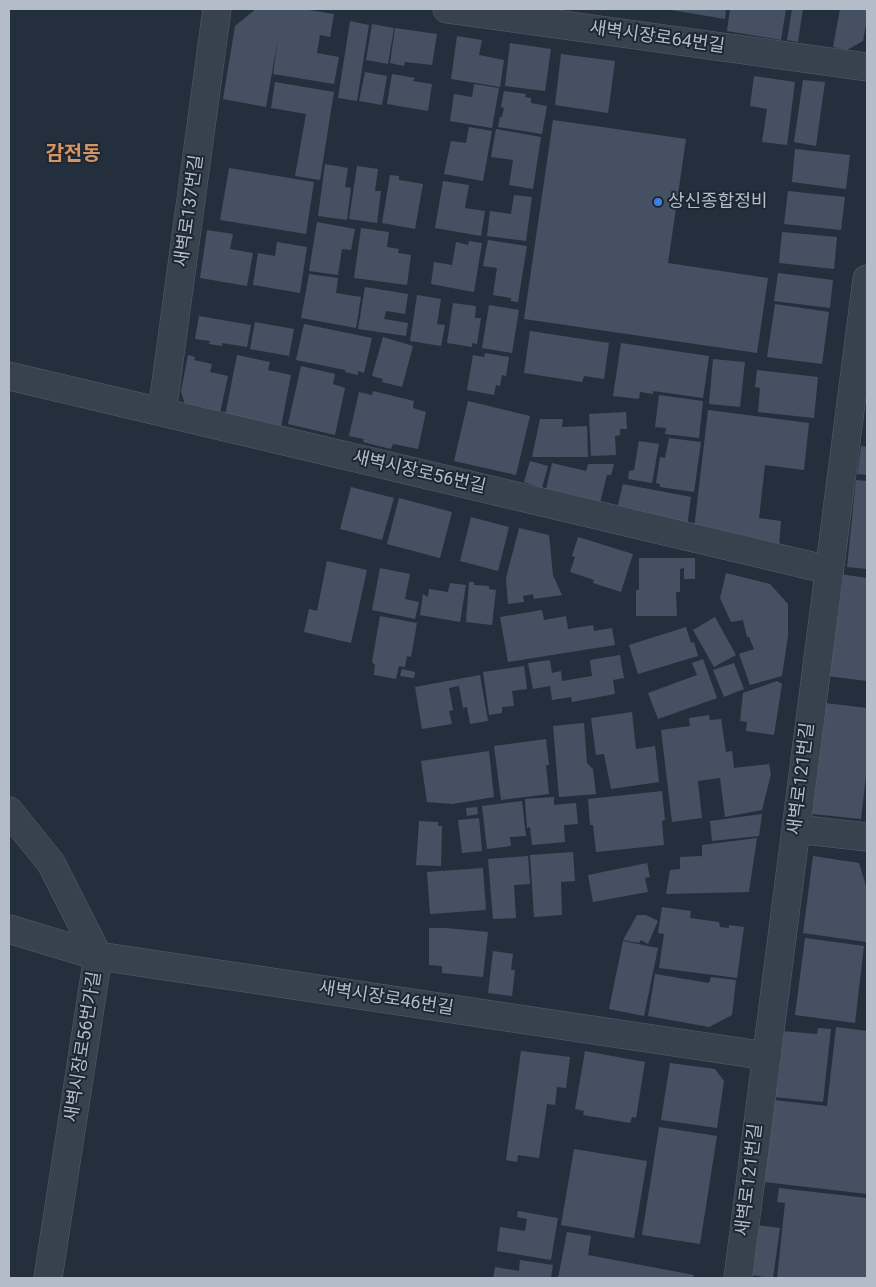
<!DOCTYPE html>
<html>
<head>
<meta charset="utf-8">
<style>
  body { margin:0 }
  #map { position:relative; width:876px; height:1287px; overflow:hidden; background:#242f3e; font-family:Roboto,sans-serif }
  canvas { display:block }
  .frame { position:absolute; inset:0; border:10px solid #b4bcc9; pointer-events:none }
</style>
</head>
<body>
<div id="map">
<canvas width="876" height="1287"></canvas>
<div class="frame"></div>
</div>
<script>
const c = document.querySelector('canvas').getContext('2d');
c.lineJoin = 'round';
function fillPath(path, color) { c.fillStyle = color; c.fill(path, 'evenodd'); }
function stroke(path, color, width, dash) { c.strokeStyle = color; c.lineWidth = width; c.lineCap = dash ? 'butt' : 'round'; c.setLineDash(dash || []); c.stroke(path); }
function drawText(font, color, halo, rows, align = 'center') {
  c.font = font + ' Roboto,"Noto Sans KR",sans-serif'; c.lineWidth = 4; c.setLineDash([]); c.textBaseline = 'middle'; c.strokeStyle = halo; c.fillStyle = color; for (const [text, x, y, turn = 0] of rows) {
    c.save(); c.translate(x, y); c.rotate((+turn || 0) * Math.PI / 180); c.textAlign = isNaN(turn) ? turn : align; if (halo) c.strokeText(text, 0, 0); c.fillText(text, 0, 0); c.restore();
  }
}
const building = new Path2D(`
  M256,9H302L334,14L330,37L320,35L317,53L339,57L334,84L273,74L278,38L266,107L223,99L235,26Z
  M665,9H726L725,19Z
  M730,9H786L781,40L727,31Z
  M792,9H803L798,42L787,40Z
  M840,9H867V19L863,41L847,50L833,47Z
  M350,21L369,25L357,101L338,98Z
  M372,24L394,28L388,64L366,60Z
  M395,28L437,34L432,65L405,62L404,66L390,63Z
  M457,36L482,40L479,55L504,60L500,87L451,79Z
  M510,43L551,49L545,91L505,86Z
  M561,54L615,61L608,113L555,105Z
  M365,72L387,76L382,105L359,101Z
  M392,74L415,78L413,81L432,84L428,111L387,104Z
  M754,76L795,82L787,145L762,142L767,109L750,106Z
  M803,80L825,82L816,146L794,142Z
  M275,82L334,92L320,180L295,176L306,114L271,108Z
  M474,84L499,88L492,128L450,121L454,94L472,97Z
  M504,91L526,94L525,97L531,98V103L547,106L542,134L498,127L500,117H502L504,108L501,107Z
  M553,120L686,139L668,263L768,278L757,353L524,319Z
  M469,127L492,131L483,181L444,174L451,141L466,143Z
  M496,129L541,137L533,189L509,185L513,160L491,157Z
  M795,149L850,155L846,189L792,182Z
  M325,164L348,168L345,187L351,188L347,220L318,216Z
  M357,166L378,169L375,191H381L377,223L349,219Z
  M229,168L314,182L306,234L220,220Z
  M390,175L399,176V180L423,184L415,229L382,223Z
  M443,181L469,185L465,208L485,211L481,236L435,228Z
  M788,191L845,197L841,230L784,224Z
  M514,195L532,197L526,241L487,236L490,211L511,214Z
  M317,222L355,229L351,250L342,249L338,275L309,271Z
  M361,228L389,232L387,247L399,249L398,253L411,255L407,285L354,278Z
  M207,230L233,234L230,249L253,253L247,286L200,278Z
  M782,232L837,237L834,269L779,263Z
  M488,240L527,246L518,302L511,301V298L493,295L497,268L483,266Z
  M469,241L482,243L474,292L431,284L434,262L452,265L456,242L468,245Z
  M277,242L307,247L300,293L253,285L258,253L275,256Z
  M778,273L833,280L830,308L774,301Z
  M309,274L338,278L336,293L361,297L356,328L301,318Z
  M365,287L408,294L405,314L386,311L384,319L408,323L406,336L358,329Z
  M417,295L441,299L437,324L445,325L441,346L410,341Z
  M453,303L476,306L475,318H481L477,344L472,343V347L447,343Z
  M775,304L829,312L822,364L767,357Z
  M489,305L519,310L512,353L482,348Z
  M199,316L251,325L247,347L222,343V346L209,344L210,341L195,339Z
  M255,322L294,329L289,356L250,349Z
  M304,324L372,338L364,373L358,371V375L345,372V370L296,360Z
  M530,331L609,343L604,379L584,376L582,382L524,373Z
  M383,337L413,346L402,387L382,382L383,379L372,376Z
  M621,343L709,356L703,398L653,391V394L640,392L639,399L613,396Z
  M485,353L509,357L506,376L502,375L500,386L496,385L494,395L467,390L473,355L484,357Z
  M188,355L195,357L194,360L212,364L210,372L228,376L220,413L185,405L181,391Z
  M237,355L270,362L268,370L291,375L281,427L225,416Z
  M713,359L745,362L740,407L709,404Z
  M301,366L335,374L333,384L345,388L335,435L288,424Z
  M757,370L818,377L814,418L758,412L760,388L755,387Z
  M373,391L414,401L413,408L426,412L418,449L393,444L391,449L363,442L364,439L349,436L359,392L372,395Z
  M659,395L703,401L699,438L665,434L666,428L655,427Z
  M468,401L530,416L516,475L454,461Z
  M708,410L809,423L804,470L765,465L759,518L781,521L779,547L694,529Z
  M626,412L627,429H620V435L615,436L616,455L591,456L589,414Z
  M540,419H563L562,427L587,426L588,457H532Z
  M669,438L701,442L694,492L660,487V484L656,483L660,457L665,458Z
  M639,441L659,444L652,483L628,479L629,471L634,470Z
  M861,446L867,447V475L857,474Z
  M530,461L548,466L542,488L524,482Z
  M552,463L586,471L588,464H614L611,475H607L600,503L546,489Z
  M856,480L867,481V569L847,567Z
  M623,484L691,497L687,527L616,513Z
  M351,487L394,498L382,540L340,529Z
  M399,498L452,512L440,558L387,544Z
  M471,517L509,527L498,571L460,561Z
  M519,528L549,535L553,575L562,595L534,599L533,594L523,596L524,602L508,604L506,578Z
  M578,537L633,554L621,592L593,583L594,580L570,572L575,557L572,556Z
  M639,558H695V579H684V568L680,569V592H676L677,616H636V590H639Z
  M327,561L367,570L351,643L304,632L309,609L317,611Z
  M380,568L410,574L405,599L419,602L415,619L372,610Z
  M726,573L770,584L788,604V636L782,676L750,685L739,654L754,649L749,637H747L743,620L731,622L720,598Z
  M840,574L867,578V681L826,676Z
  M469,582H474V585L489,586V589L496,590L492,625L466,622Z
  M450,583L466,585L460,622L420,615L423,594L428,597L429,589L448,592Z
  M542,610L544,620L566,616L568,629L593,625L594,631L612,628L615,645L508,662L500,617Z
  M380,616L417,623L411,657L407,656L405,667L399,666L396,679L374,675L375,665L372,662Z
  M715,617L736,655L714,667L693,630Z
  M686,627L691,643L694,642L698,656L638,674L629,645Z
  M620,655L624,678L613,680L615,694L572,702L571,697L552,700L550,686L533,689L528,663L550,660L552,673L561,671L562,681L592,676L590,660Z
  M703,659L717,698L658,719L648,693L697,675L692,663Z
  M734,663L744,689L724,697L713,670Z
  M524,666L527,689L512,691L514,706L502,707V713L489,715L483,672Z
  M402,669L415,672L414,678L400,676Z
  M480,675L488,721L470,724L467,707L463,708L459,686L449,688L453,710L449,711L452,724L422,729L415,687Z
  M777,681L782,684L774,735L746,731L747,722L740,721L743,693Z
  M825,703L867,708V767L861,819L812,814Z
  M632,712L636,749L655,746L659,782L611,789L604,754L596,755L591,718Z
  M709,715L710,720L721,719L726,752L732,751L734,768L769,764L771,774L762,810L725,817L720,778L698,781L702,818L672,822L661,730L690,726L689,718Z
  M584,723L587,763L593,769L596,794L559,797L553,726Z
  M546,739L549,765H546L549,794L501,800L494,746Z
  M489,751L494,797L452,804L427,802L421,761Z
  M662,791L665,820L662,821L664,845L596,852L593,825H590L588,799Z
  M554,797V805L576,803L578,824L564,825L565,842L532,845L530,827L527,828L525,799Z
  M522,801L526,836L510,837L511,846L487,849L482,806Z
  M477,807L478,814L467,816L466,808Z
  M762,814L759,836L712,841L710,821Z
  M479,818L482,851L462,853L458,820Z
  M419,821L438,822V826H442L441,866L416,865Z
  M757,838L749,892L666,894L670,870L680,869V857L702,856V845Z
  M573,852L575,881L561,882L562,915L534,917L530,855Z
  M528,856L530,884L514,885L516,918L493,919L488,859Z
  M813,856L859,863L867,889L866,942L803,933Z
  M647,863L650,877L645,878L648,892L593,902L588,875Z
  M483,868L486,910L430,914L427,872Z
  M662,907L691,911L690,918L719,922L720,927L729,928V925L744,927L737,978L659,968L664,934L658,933Z
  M637,915H646L658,921L648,944L641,940L639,943L623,940Z
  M429,928H446L488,932L483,977L442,973V966L429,965Z
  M805,938L864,946L855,1023L795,1015Z
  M623,941L658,948L644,1016L609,1009Z
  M493,951L513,954L511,970H515L512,996L488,993Z
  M655,974L709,983L711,977L736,980L732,1015L709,1027L648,1016Z
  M836,1027L867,1031V1194L764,1182L774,1100L827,1106Z
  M818,1028L831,1029L823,1102L774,1097L781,1031L817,1034Z
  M521,1051L570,1057L566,1088L557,1087L555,1105L547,1104L539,1158L518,1155L517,1162L506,1160Z
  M585,1051L645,1062L636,1118L632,1117L630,1123L583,1115L584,1111L575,1109Z
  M670,1063L715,1069L724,1081L717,1128L661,1120Z
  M659,1127L717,1136L700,1244L642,1235Z
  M574,1149L647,1161L634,1238L561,1225Z
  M779,1188L867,1198V1278H777L785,1203L777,1202Z
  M518,1211L558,1218L551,1260L497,1251L500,1227L525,1231L527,1219L517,1217Z
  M756,1225L780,1228L773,1278L750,1275Z
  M567,1232L591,1236L588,1255L694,1275L693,1278H558Z
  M520,1260L553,1265L551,1278H493L495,1267L519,1271Z`);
const minor = new Path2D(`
  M447,9L867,67
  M9,376L829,570
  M162,412L217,9
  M9,811L51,863L98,956L48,1278
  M796,829L867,837
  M9,929L98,956L767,1056
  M738,1278L867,279`);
const markers = [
  [658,202,5,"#3f7fe0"]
];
const streetNames = [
  ["새벽시장로64번길",657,38,8],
  ["새벽로137번길",190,211,-82],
  ["새벽시장로56번길",419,473,13],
  ["새벽로121번길",802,779,-83],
  ["새벽시장로46번길",386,999,9],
  ["새벽시장로56번가길",84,1047,-81],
  ["새벽로121번길",750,1180,-83]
];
const poiNames = [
  ["상신종합정비",668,202]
];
const quarterNames = [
  ["감전동",73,155]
];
fillPath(building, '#455162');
stroke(minor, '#565f6c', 29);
stroke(minor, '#38414e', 28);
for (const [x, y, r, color] of markers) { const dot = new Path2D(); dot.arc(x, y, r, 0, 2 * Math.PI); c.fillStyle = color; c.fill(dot); stroke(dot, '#1d2633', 2); }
drawText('18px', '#b4bcc9', '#1d2633', streetNames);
drawText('18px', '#b4bcc9', '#1d2633', poiNames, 'left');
drawText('bold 20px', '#d59563', '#1d2633', quarterNames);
</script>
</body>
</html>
